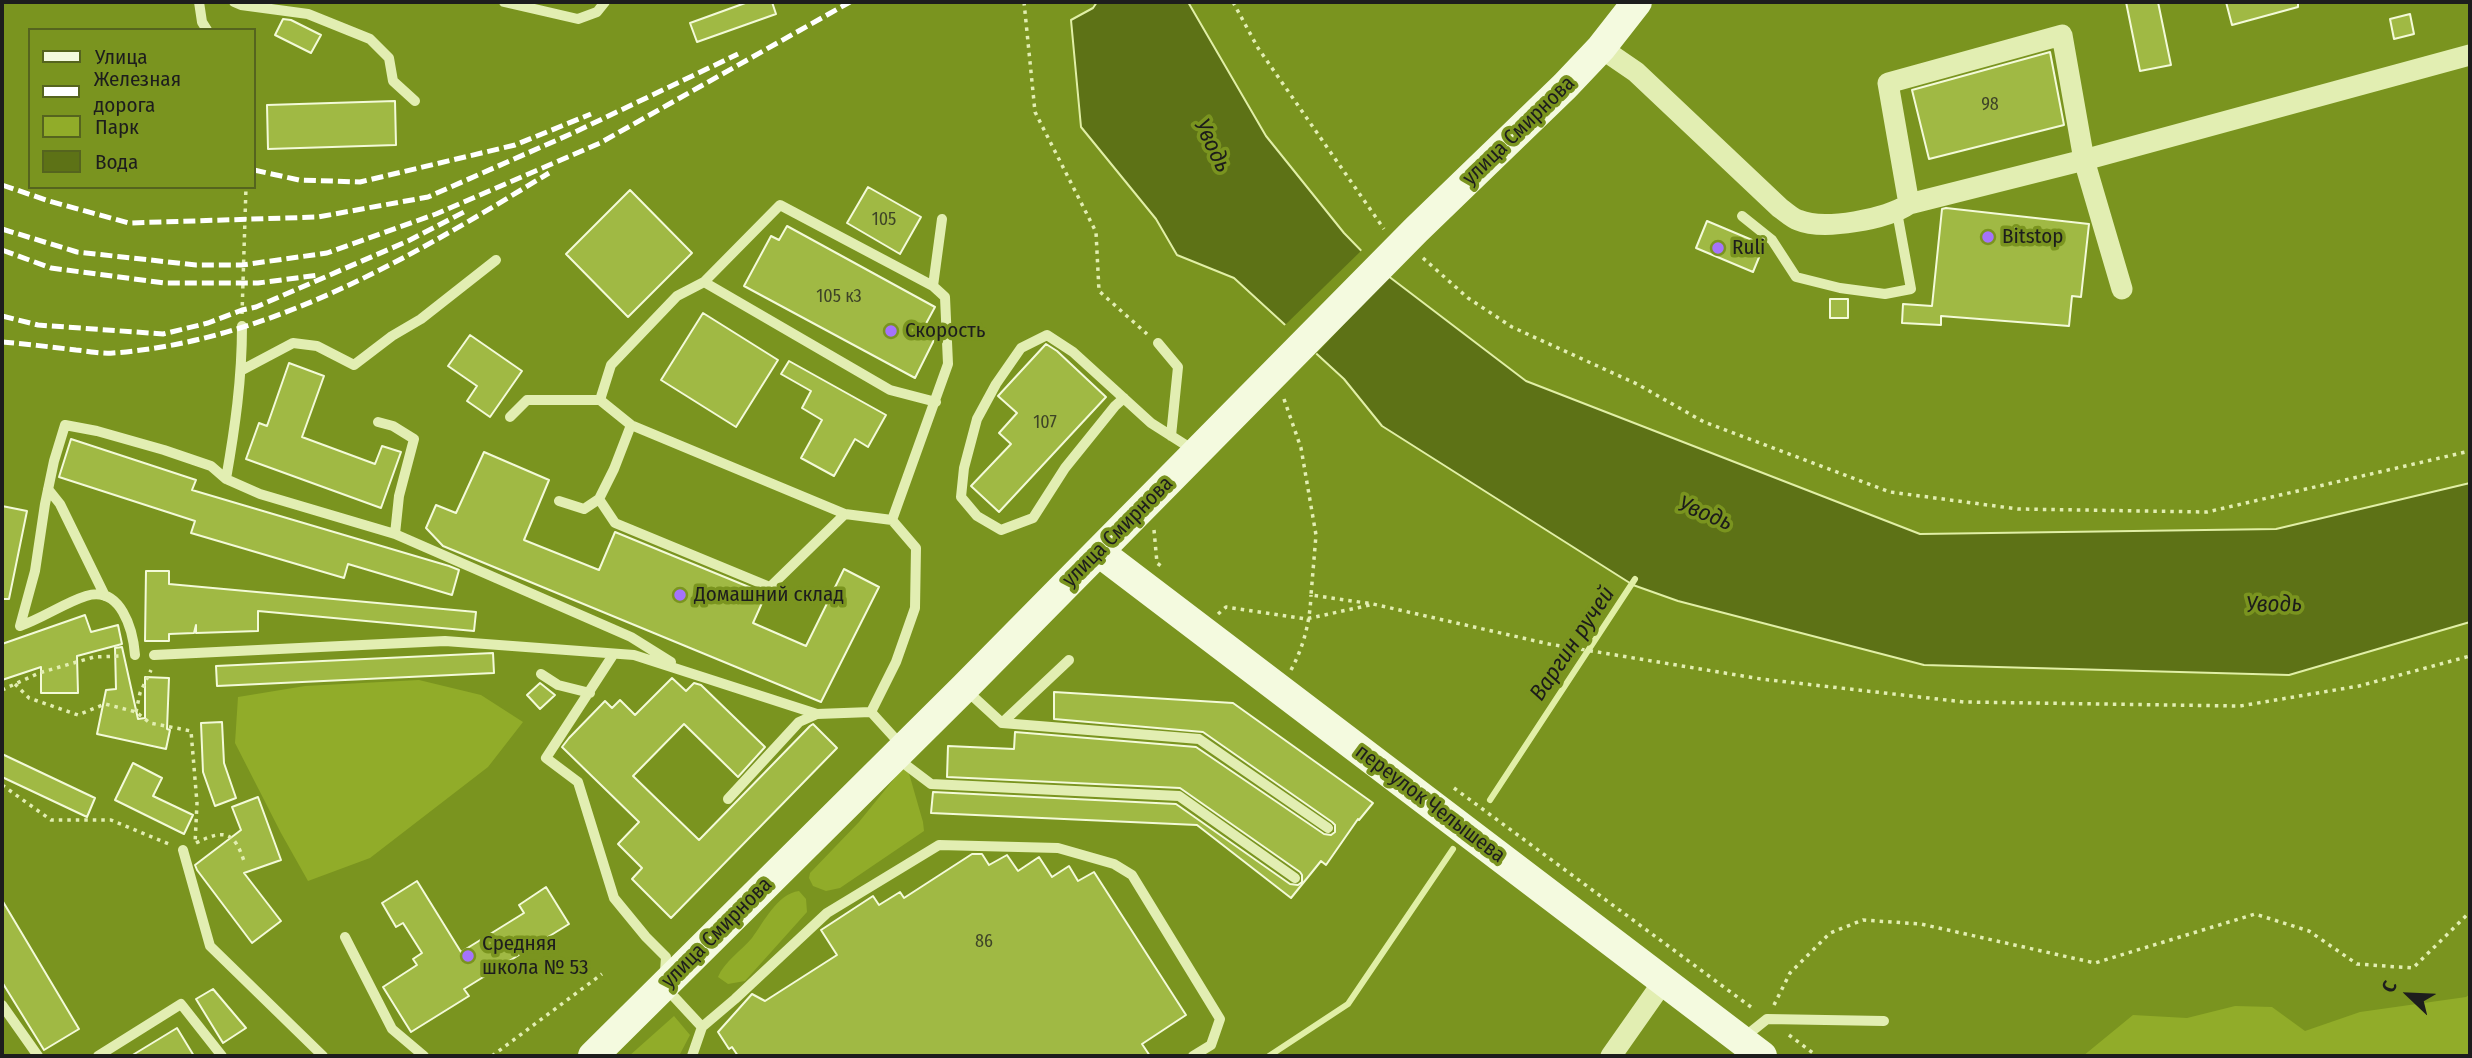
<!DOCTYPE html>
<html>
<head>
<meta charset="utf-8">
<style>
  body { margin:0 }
  #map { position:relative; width:2472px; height:1058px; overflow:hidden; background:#7a941f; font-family:"Fira Sans Condensed",sans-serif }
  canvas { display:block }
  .frame { position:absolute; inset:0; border:4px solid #1d1d1d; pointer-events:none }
  .legend { position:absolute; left:28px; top:28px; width:228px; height:161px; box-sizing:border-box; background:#7a941f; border:2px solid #55641e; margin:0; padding:9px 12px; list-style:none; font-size:21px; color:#1d1d1d }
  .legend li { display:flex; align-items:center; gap:14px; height:35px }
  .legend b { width:35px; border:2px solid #55641e }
  .north { position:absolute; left:2374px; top:960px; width:70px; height:70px; -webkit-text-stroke:5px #7a941f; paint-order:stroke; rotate:293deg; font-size:19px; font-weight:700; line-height:28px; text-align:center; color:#1d1d1d }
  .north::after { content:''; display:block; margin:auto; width:24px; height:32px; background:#1d1d1d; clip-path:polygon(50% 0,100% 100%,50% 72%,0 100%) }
</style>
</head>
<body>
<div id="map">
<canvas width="2472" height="1058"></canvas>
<div class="frame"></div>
<ul class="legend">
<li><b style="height:9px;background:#f4fadf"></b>Улица</li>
<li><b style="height:9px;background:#fff"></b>Железная дорога</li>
<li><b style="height:19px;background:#91ac29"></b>Парк</li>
<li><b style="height:19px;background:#5d7216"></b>Вода</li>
</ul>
<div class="north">С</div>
</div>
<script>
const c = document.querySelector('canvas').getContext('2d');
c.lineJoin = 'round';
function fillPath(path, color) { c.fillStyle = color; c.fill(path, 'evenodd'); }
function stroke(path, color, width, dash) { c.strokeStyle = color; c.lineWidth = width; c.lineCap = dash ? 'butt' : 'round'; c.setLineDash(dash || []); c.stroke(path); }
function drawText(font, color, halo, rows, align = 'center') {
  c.font = font + ' "Fira Sans Condensed",sans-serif'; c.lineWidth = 7; c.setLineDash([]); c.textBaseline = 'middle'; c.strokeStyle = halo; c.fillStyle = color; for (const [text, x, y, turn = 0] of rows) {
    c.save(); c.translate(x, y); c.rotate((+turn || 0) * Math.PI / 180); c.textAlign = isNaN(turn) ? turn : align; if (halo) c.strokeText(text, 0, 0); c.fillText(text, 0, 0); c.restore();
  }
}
const green = new Path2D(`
  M419,680L481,695L523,722L488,767L370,858L308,881L281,833L235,743L238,697L305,686Z
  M902,769L908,770L923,822L924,831L840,888L826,891L813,886L809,878L810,873L859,822Z
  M799,891L806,899L807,912L745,981L728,984L718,977C724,962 741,951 752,938C764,922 777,894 799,891Z
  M2470,994V1056H2083L2133,1015L2187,1018L2235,1006L2272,1007L2305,1031L2360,1012L2466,997Z
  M674,1016L690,1035L679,1056H629Z`);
const water = new Path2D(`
  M1097,2H1188L1266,136L1344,233L1379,269L1526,381L1920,534L2276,529L2470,483V622L2289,675L1924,665L1678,601L1633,585L1382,426L1344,379L1234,278L1177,255L1156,219L1081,127L1071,20L1093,8Z`);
const pier = new Path2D(`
  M1364,248L1391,274L1314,356L1283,327Z`);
const stream = new Path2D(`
  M1490,800L1635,579
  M1269,1056L1348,1004L1453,849`);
const building = new Path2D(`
  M748,2H772L776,14L697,42L690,23Z
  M2126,2H2158L2171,65L2140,71Z
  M2226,2H2298V7L2232,25Z
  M2410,14L2414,34L2394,39L2390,19Z
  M283,19L291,20L321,35L311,53L275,35Z
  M2050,52L2064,125L1929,159L1912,90Z
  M395,101L396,145L268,149L267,105Z
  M868,187L921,217L900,254L847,223Z
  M630,190L692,253L628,317L566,254Z
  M1946,208L2089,224L2081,297L2072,296L2069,326L1941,316V325L1902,323L1903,304L1932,306L1942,209Z
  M1707,221L1764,245L1753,272L1696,248Z
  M787,226L935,307L922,331L935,338L915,378L744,286L771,236L779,240Z
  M1830,299H1848V318H1830Z
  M703,313L778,360L736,427L661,380Z
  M470,335L522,371L490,417L467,401L477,386L448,366Z
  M1046,344L1057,351L1106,397L999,512L971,486L1011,444L999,433L1017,413L998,396Z
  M789,361L886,415L868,447L855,439L834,476L801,458L822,420L802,408L811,391L781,374Z
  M289,363L324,376L302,437L375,464L382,446L401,452L381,508L246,459L259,423L267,426Z
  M71,439L196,480L192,490L449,566L459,570L452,595L348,564L344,578L191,533L195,521L59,477Z
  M484,452L549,480L524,540L599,570L615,532L766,594L753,623L806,646L844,569L879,587L821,702L443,546L426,528L436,505L456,513Z
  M2,506L27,511L9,599H2Z
  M146,571H169V584L476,612L474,631L258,611V631L196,633V625L194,633L169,634V641H145Z
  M85,615L91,632L118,625L122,644L77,656L78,693H41V667L2,680V644Z
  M122,647L138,719L145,718V677L169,678L167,729L170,730L166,749L97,734L106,690L116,689L115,648Z
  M493,653L494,673L217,686L216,666Z
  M672,678L686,691L694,683L701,685L765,747L738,777L684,724L633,776L699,840L810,726L813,724L837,748L671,918L632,879L642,868L618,844L639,822L562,747L569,738L605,701L612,708L620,700L635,715Z
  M540,683L555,695L540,709L527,695Z
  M1054,692L1233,703L1373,803L1359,820L1358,819L1326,865L1321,861L1291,898L1197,825L931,813L933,792L1176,804L1290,884L1298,885L1302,882V875L1300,872L1180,788L947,777L948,746L1014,749L1015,732L1196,747L1324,834L1331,835L1335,832V825L1332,822L1203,732L1054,719Z
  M222,722L224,763L236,798L215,806L203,772L201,723Z
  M2,754L95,798L87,817L2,777Z
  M133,763L162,778L153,796L193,815L184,834L115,800Z
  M258,797L281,860L244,873L281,921L252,943L197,870L195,865L241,830L232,807Z
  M972,854H982L989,865L1007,855L1018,871L1039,857L1052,877L1069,866L1078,881L1094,872L1186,1015L1142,1044L1150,1056H738L732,1047L729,1049L718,1032L752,994L765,1001L837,955L821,930L873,896L879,905L900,892L904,898Z
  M417,881L461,952L524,913L519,905L546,887L569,924L464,989L469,996L411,1032L383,987L417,965L413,959L422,953L403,923L396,927L382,903Z
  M2,900L79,1029L44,1050L2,982Z
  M213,989L246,1028L223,1043L196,999Z
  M177,1028L194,1056H131Z`);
const path = new Path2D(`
  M1024,2L1035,112L1096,232L1099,291L1147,334
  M1233,2L1258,48L1384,229
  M1423,258L1468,298L1512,327L1637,384L1704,422L1890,492L2018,509L2207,512L2470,451
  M242,314L246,187
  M1284,399L1301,448L1316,535L1311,595L1373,604L1549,644L1761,679L1964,702L2240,706L2359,686L2470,656
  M1154,530L1157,563L1161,566
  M1218,614L1226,607L1306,619L1370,605
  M1291,670C1304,646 1310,621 1311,595
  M15,684L29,698L78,715L105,704L136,712L150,723L191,731L197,803L195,844
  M2,690L39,673L94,657L120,656
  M136,712L140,693L151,670
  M2,785L51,820H111L169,844
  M1454,788L1755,1010
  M196,843C224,829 234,831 244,861
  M1774,1005L1790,973L1830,933L1863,920L1921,924L2095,963L2255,914L2309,931L2357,964L2413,968L2470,912
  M1789,1035L1817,1056
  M492,1056L602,974`);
const lane = new Path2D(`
  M199,2L202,22L207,30
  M234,2L241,5L308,14L370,39L389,58L393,81L415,101
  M504,2L578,19L597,12L605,2
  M1742,216L1772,240L1796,277L1840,288L1885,294L1911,289L1897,212
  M704,282L780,205L933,286L945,297L948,364L892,520
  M933,286L942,219
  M242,326C242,379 235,428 226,479L260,494L395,534L631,637L671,662
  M1158,343L1178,367L1171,436
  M242,370L293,343L317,346L354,365L392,336L421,319L496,260
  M1124,398L1115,406L1065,468L1033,518L1001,530L977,516L961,497L964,468L977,419L996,384L1021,348L1047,335L1073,352L1151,423L1195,451
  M510,417L527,400H600
  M378,422L393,426L414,439L399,496L395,534
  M48,489L60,504L105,596
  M599,499L615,523L770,587L845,514
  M559,501L584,509L599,499L614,469L631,425
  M135,655C133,630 121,585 86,596C64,603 43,618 20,626L35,571L45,504L54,461L65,425L97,431L164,450L211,466L226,479
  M154,655L445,641L634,655L817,714L871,712L902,746
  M613,655L546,758L578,782L614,898L646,937L666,957L664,986L702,1027
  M541,674L558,685L590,693
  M966,690L1002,723L1199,739L1328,828
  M871,712L896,662L915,608L916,548L892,520L845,514L631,425L600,400L611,365L677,296L704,282L890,390L936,402
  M1002,723L1069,660
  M898,759L931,784L1179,796L1295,878
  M728,799L799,722L817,714
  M183,850L210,946L323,1056
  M345,937L392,1029L424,1056
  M2,1005L38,1056
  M1742,1039L1767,1019L1884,1021
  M98,1056L181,1004L222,1056
  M692,1056L702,1027L735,999L827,913L939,845L1058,848L1114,864L1132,875L1220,1019L1211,1045L1193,1056`);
const street = new Path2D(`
  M1601,48L1636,72L1780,208C1786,212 1792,218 1798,220C1824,231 1887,219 1909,204L1888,83L2062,35L2084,160L2470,55
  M1909,204L2084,160L2122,289
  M1611,1056L1663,982`);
const secondary = new Path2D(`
  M1099,552L1762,1056
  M593,1056L964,688L1416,230L1565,86L1601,48L1637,2`);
const rail = new Path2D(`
  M254,170L299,180L360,182L515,145L591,114
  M2,185L49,201L129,223L318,217L428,197L573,133L738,54
  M2,229L77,252L196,265H242L327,253L436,214L600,143L850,2
  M2,250L51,268L165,283H258L319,275
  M2,316L38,325L163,334L208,323L242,310L256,307L408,241L464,212
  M2,342C27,344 51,347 76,350C88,351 101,354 113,353C272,341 416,254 549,173`);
const markers = [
  [1988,237,7,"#a573fb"],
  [1718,248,7,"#a573fb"],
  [891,331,7,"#a573fb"],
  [680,595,7,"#a573fb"],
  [468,956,7,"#a573fb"]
];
const numberNames = [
  ["98",1990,105],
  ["105",884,220],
  ["105 к3",839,297],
  ["107",1045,423],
  ["86",984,942]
];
const streetNames = [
  ["улица Смирнова",1519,131,-44],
  ["улица Смирнова",1118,532,-45],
  ["переулок Челышева",1430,804,37],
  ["улица Смирнова",717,933,-45]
];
const poiNames = [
  ["Bitstop",2002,237],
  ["Ruli",1732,248],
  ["Скорость",905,331],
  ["Домашний склад",694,595],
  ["Средняя",482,944],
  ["школа № 53",482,968]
];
const waterNames = [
  ["Уводь",1212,146,64],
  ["Уводь",1705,514,22],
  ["Уводь",2274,605,-1],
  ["Варгин ручей",1573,644,-56]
];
fillPath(green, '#91ac29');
fillPath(water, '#5d7216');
stroke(water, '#e1efa6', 2);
fillPath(pier, '#7a941f');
stroke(stream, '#e1efa6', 6);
fillPath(building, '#a0b944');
stroke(building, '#f3fad8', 2);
stroke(path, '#e2eeb2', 3.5, [3.5, 5]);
stroke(lane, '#e2eeb2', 10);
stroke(street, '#e2eeb2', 21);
stroke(secondary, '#f4fadf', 30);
stroke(rail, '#fff', 5, [12, 5]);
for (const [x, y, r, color] of markers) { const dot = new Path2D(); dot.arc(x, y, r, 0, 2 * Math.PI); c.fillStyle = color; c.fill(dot); stroke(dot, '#7a941f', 2.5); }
drawText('18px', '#3e4427', null, numberNames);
drawText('21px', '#1d1d1d', '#7a941f', streetNames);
drawText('21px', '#1d1d1d', '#7a941f', poiNames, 'left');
drawText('italic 23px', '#1c1c1a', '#7a941f', waterNames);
</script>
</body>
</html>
